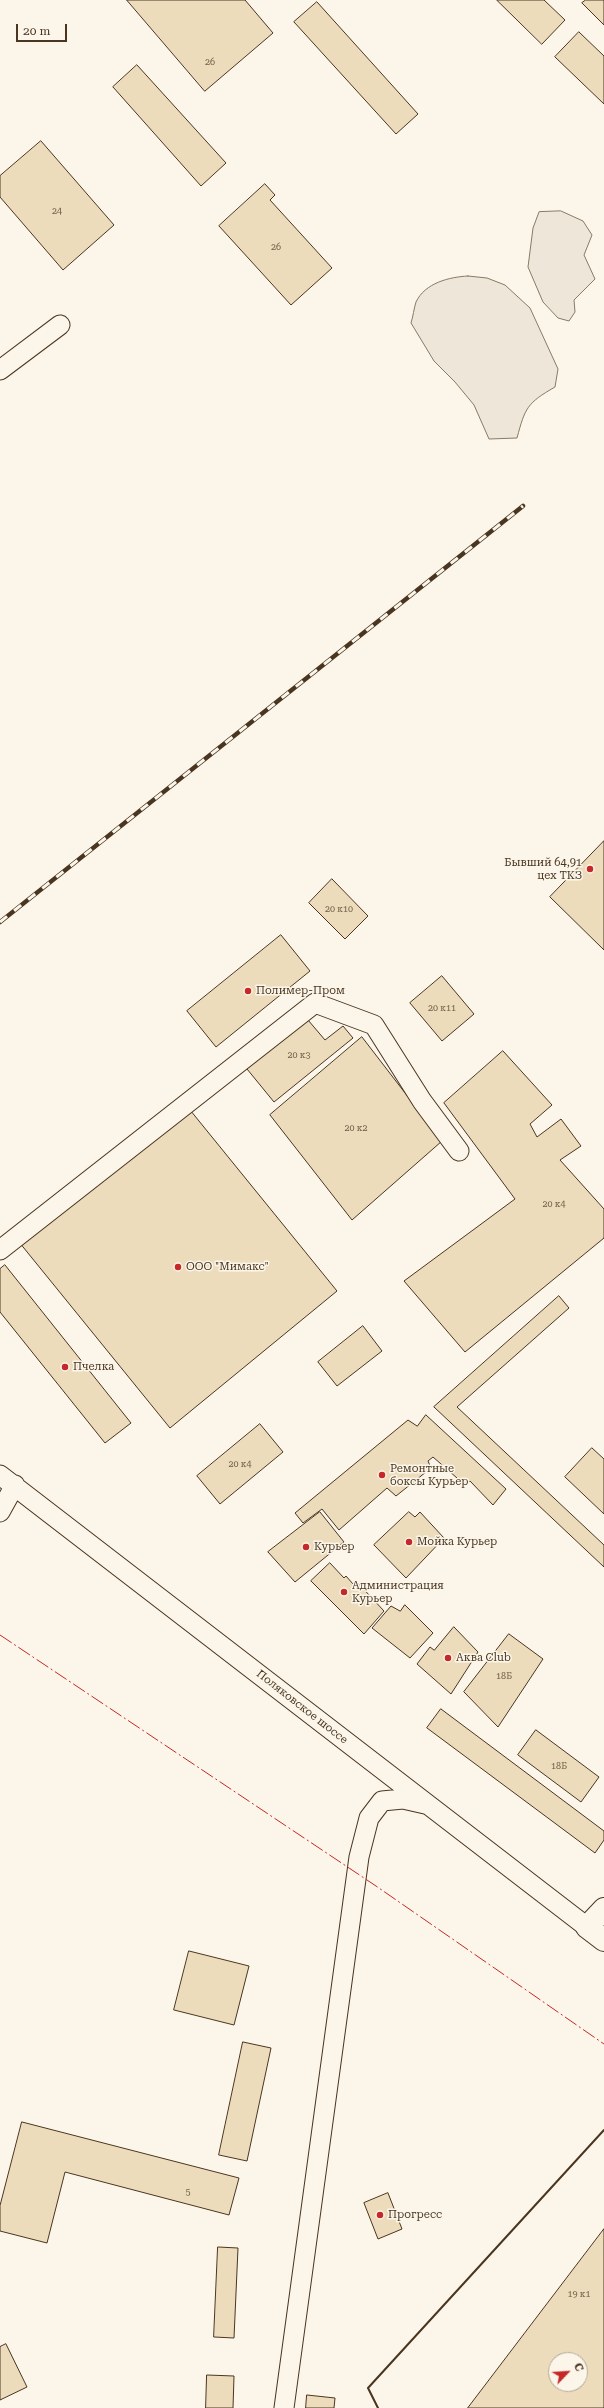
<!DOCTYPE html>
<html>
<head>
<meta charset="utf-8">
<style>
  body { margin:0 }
  #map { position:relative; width:604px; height:2408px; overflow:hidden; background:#fbf6e9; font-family:"Roboto Serif",serif }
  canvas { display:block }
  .north { position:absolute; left:548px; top:2352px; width:40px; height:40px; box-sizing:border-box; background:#fbf6e9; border:1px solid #b4a999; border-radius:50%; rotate:65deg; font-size:11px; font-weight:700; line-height:16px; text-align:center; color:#4a3520 }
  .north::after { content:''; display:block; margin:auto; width:14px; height:18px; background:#c62828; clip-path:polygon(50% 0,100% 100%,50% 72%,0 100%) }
  .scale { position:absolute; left:16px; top:24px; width:51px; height:18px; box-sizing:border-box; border:2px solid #4a3520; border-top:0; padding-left:5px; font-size:12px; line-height:14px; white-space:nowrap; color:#4a3520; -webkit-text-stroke:3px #fbf6e9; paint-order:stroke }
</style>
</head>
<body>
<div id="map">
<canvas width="604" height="2408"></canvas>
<div class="north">С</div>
<div class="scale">20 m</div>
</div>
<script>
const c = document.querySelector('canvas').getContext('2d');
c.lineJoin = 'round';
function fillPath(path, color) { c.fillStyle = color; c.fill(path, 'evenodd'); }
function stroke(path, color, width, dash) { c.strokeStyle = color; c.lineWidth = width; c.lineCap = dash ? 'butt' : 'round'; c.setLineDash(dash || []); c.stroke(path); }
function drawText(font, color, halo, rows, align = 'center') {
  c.font = font + ' "Roboto Serif",serif'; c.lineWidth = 3; c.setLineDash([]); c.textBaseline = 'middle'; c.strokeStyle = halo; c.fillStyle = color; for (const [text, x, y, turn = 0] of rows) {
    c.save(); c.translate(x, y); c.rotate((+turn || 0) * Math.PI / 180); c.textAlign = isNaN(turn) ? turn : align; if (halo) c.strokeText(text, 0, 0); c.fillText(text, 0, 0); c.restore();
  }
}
const green = new Path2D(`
  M561,211L583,221L592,235L584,255L595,279L574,300L575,312L569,321L558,318L543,302L528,267L533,228L539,212Z
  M468,276L487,278L505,285L530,308L558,369L555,387C527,403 525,408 517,438L489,439L474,405L455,382L434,361L411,323C413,317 414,308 416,302C425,283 449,277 468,276Z`);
const building = new Path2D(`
  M127,0H245L273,33L205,91Z
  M497,0H544L565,20L542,44Z
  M586,0H604V25L582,3Z
  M317,2L418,114L396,134L294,22Z
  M579,32L604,56V104L555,57Z
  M137,65L226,163L201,186L113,87Z
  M41,141L114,225L63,270L0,197V176Z
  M265,184L275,195L270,200L332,268L291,305L219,226Z
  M604,841V950L550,897Z
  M332,879L368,916L345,939L309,903Z
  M281,935L310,971L216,1047L187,1011Z
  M442,976L474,1014L442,1041L410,1003Z
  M308,1020L325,1040L343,1026L353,1038L274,1102L247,1069Z
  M362,1037L442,1141L352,1220L270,1115Z
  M503,1051L552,1105L530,1124L537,1137L561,1119L581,1146L560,1160L604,1209V1238L465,1352L404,1281L515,1199L444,1103Z
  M186,1105L337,1291L170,1428L19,1242Z
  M5,1265L131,1423L105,1443L0,1312V1269Z
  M559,1296L569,1308L457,1407L604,1545V1567L434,1407Z
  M363,1326L382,1351L337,1386L318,1362Z
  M426,1415L506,1489L493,1505L470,1481L465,1485L433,1457L428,1461L431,1468L396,1496L387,1488L339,1530L322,1509L303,1523L295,1513L408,1420L417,1426Z
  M260,1424L283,1452L220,1504L197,1476Z
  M592,1448L604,1459V1514L565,1477Z
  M320,1512L344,1542L295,1582L268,1552Z
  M409,1512L415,1517L420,1512L444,1538L406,1578L374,1545Z
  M330,1563L344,1578L346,1576L353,1584L357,1582L384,1611L364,1634L311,1581Z
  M405,1605L433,1633L410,1658L372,1628L391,1606L400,1611Z
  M454,1627L478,1652L451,1694L417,1664L430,1647L434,1650Z
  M509,1634L543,1659L498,1727L464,1692Z
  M441,1709L604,1831V1840L595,1853L427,1728Z
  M536,1730L599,1777L581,1802L518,1755Z
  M189,1951L249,1966L234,2025L174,2010Z
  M243,2042L271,2048L247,2161L219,2155Z
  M22,2122L239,2178L229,2215L65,2172L47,2243L0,2231V2206Z
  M388,2193L402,2229L378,2239L364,2203Z
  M604,2229V2408H468ZM556,2360H580V2384H556Z
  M218,2247L238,2248L234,2338L214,2337Z
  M6,2344L27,2387L0,2400V2347Z
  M207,2375L234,2376L233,2408H206Z
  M307,2395L335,2398L334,2408H306Z`);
const minor = new Path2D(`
  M0,370L60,325
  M0,1250L315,1003L374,1025L422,1101L459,1151
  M0,1475L587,1927
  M0,1512L15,1485
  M284,2408L359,1857L369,1818L382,1801L403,1799L425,1804`);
const major = new Path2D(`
  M604,1909L587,1927L604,1940`);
const rail = new Path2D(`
  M0,922L523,506`);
const fence = new Path2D(`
  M378,2408L368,2388L604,2130`);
const wall = new Path2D(`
  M378,2408L368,2388L604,2130`);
const power = new Path2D(`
  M0,1635L376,1886L604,2044`);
const markers = [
  [590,869,4,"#c62828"],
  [248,991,4,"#c62828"],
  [178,1267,4,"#c62828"],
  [65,1367,4,"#c62828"],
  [382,1475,4,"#c62828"],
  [409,1542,4,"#c62828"],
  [306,1547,4,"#c62828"],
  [344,1592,4,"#c62828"],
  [448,1658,4,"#c62828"],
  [380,2215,4,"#c62828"]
];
const numberNames = [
  ["26",210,62],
  ["24",57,211],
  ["26",276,247],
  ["20 к10",339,909],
  ["20 к11",442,1008],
  ["20 к3",299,1055],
  ["20 к2",356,1128],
  ["20 к4",554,1204],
  ["20 к4",240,1464],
  ["18Б",504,1676],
  ["18Б",559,1766],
  ["5",188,2192],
  ["19 к1",579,2294]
];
const poiNames = [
  ["Бывший 64,91",582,863,"right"],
  ["цех ТКЗ",582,876,"right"],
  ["Полимер-Пром",256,991],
  ["ООО \"Мимакс\"",186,1267],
  ["Пчелка",73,1367],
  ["Ремонтные",390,1469],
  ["боксы Курьер",390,1482],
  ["Мойка Курьер",417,1542],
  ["Курьер",314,1547],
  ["Администрация",352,1586],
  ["Курьер",352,1599],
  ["Аква Club",456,1658],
  ["Прогресс",388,2215]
];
const streetNames = [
  ["Поляковское шоссе",302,1707,38]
];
fillPath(green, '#ede6d9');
stroke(green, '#887966', 1);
fillPath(building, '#ecdcbc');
stroke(building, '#4a3520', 1);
stroke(minor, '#4a3520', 21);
stroke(major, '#4a3520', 24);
stroke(minor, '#fbf6e9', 19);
stroke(major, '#fbf6e9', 22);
stroke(rail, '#4a3520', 4.5);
stroke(rail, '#fbf6e9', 3, [9]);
stroke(fence, '#4a3520', 1, [5, 2]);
stroke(wall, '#4a3520', 2);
stroke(power, '#c62828', 1, [14, 3, 2, 3]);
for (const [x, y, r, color] of markers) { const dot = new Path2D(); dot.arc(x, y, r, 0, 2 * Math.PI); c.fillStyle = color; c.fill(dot); stroke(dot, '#fbf6e9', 1.5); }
drawText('9px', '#725f47', null, numberNames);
drawText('11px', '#4a3520', '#fbf6e9', poiNames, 'left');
drawText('11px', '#4a3520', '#fbf6e9', streetNames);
</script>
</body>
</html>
